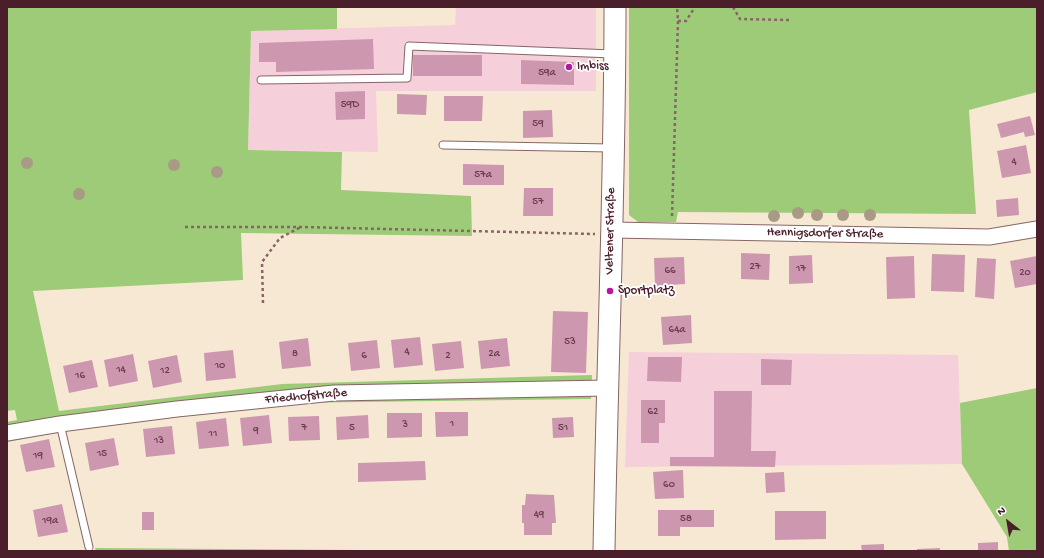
<!DOCTYPE html>
<html>
<head>
<meta charset="utf-8">
<style>
  body { margin:0 }
  #map { position:relative; width:1044px; height:558px; overflow:hidden; background:#f7e8d3; font-family:"Gochi Hand",sans-serif }
  canvas { display:block }
  .frame { position:absolute; inset:0; border:8px solid #4a1f2b; pointer-events:none }
  .north { position:absolute; left:988px; top:502px; width:40px; height:40px; -webkit-text-stroke:3px #fff; paint-order:stroke; rotate:329deg; font-size:11px; font-weight:700; line-height:16px; text-align:center; color:#4a1f2b }
  .north::after { content:''; display:block; margin:auto; width:14px; height:18px; background:#4a1f2b; clip-path:polygon(50% 0,100% 100%,50% 72%,0 100%) }
</style>
</head>
<body>
<div id="map">
<canvas width="1044" height="558"></canvas>
<div class="frame"></div>
<div class="north">N</div>
</div>
<script>
const c = document.querySelector('canvas').getContext('2d');
c.lineJoin = 'round';
function fillPath(path, color) { c.fillStyle = color; c.fill(path, 'evenodd'); }
function stroke(path, color, width, dash) { c.strokeStyle = color; c.lineWidth = width; c.lineCap = dash ? 'butt' : 'round'; c.setLineDash(dash || []); c.stroke(path); }
function drawText(font, color, halo, rows, align = 'center') {
  c.font = font + ' "Gochi Hand",sans-serif'; c.lineWidth = 3.5; c.setLineDash([]); c.textBaseline = 'middle'; c.strokeStyle = halo; c.fillStyle = color; for (const [text, x, y, turn = 0] of rows) {
    c.save(); c.translate(x, y); c.rotate((+turn || 0) * Math.PI / 180); c.textAlign = isNaN(turn) ? turn : align; if (halo) c.strokeText(text, 0, 0); c.fillText(text, 0, 0); c.restore();
  }
}
const built = new Path2D(`
  M456,7H596V91H376L378,152L248,150L251,31L455,25Z
  M629,352L958,355L962,464L625,467Z`);
const green = new Path2D(`
  M7,7H337V29L251,31L248,150L342,152L341,190L471,196L472,236L241,233L243,280L33,291L59,411L282,384L592,375L591,399L285,403L70,430L7,442V422L17,420L15,410L7,411Z
  M629,7H1037V92L969,110L976,214L678,212L676,222H638L629,215Z
  M1037,388V551H1009L1007,537L962,464L960,403Z
  M95,548L363,550V551H96Z`);
const building = new Path2D(`
  M373,39L374,69L276,72V62H259V43Z
  M413,55H482V76H413Z
  M521,60L574,62V85L521,84Z
  M365,91V119L336,120L335,92Z
  M397,94L427,95L426,115L397,114Z
  M444,96H483L482,121H444Z
  M552,110L553,137L523,138V111Z
  M1030,116L1035,135L1025,137L1024,132L1001,138L997,124Z
  M1026,145L1031,173L1002,178L997,151Z
  M463,164L504,165V185H463Z
  M524,188H553V216H523Z
  M1018,198L1019,215L997,217L996,200Z
  M741,253L770,254L769,280L741,279Z
  M932,254L965,255L964,292L931,291Z
  M812,255L813,283L789,284V256Z
  M914,256L915,298L887,299L886,257Z
  M1037,256V284L1015,288L1010,261Z
  M684,257L685,284L655,286L654,258Z
  M977,258L996,259L994,299L975,297Z
  M553,311L588,312L586,373L551,372Z
  M691,315L692,343L663,345L661,317Z
  M420,337L423,365L394,368L391,340Z
  M308,338L311,366L282,369L279,342Z
  M507,338L510,366L481,369L478,341Z
  M377,340L380,368L351,371L348,343Z
  M461,341L464,368L435,371L432,344Z
  M233,350L236,378L206,381L204,353Z
  M133,354L138,381L109,387L104,360Z
  M177,355L182,382L153,388L148,361Z
  M648,357H682L681,382L647,381Z
  M761,359L792,360L791,385H761Z
  M92,360L98,387L69,393L63,366Z
  M714,391H752L751,451H776L775,467L670,466V457H714Z
  M641,400H665V423H659V443H641Z
  M435,412H468V436L436,437Z
  M387,413H422V437L387,438Z
  M269,415L272,443L243,446L240,418Z
  M368,415L369,438L337,440L336,417Z
  M319,416L320,440L289,441L288,417Z
  M573,417L574,437L553,438L552,418Z
  M226,418L229,446L199,449L196,422Z
  M172,426L175,454L146,457L143,429Z
  M114,438L119,465L90,471L85,443Z
  M49,439L55,467L26,472L20,445Z
  M425,461L426,480L358,482V463Z
  M683,470L684,498L655,499L653,472Z
  M784,472L785,492L766,493L765,473Z
  M526,494L554,495L556,523H552V535H524V523H522V505H525Z
  M62,504L68,532L38,537L33,510Z
  M658,510H714V527H680V536H658Z
  M775,511H826V539L775,540Z
  M142,512H154V530H142Z
  M998,542V551H978V543Z
  M884,544V551H862L861,545Z
  M940,548V551H917V549Z`);
const path = new Path2D(`
  M733,7L740,19L789,20
  M678,21H686L695,7
  M672,216L678,21L677,7
  M185,227H302L595,234
  M263,303L262,262L280,238L301,227`);
const lane = new Path2D(`
  M261,80L407,78L409,46L613,54
  M443,145L611,148
  M60,424L89,547`);
const street = new Path2D(`
  M612,230L989,237L1037,229
  M7,433L60,424L177,409L334,393L607,388`);
const secondary = new Path2D(`
  M604,551C607,370 615,188 615,7`);
const trees = [
  [27,163],
  [174,165],
  [217,172],
  [79,194],
  [798,213],
  [817,215],
  [843,215],
  [870,215],
  [774,216]
];
const markers = [
  [569,67,4,"#b5179e"],
  [610,291,4,"#b5179e"]
];
const numberNames = [
  ["59a",547,73],
  ["59D",350,105],
  ["59",538,124],
  ["4",1014,162],
  ["57a",483,175],
  ["57",538,202],
  ["27",755,267],
  ["17",801,269],
  ["66",670,271],
  ["20",1025,273],
  ["64a",677,330],
  ["53",570,342],
  ["4",407,352],
  ["8",295,354],
  ["2a",494,354],
  ["6",364,356],
  ["2",448,356],
  ["10",220,366],
  ["14",121,370],
  ["12",165,371],
  ["16",80,376],
  ["62",653,412],
  ["1",452,424],
  ["3",405,425],
  ["7",304,428],
  ["5",352,428],
  ["51",563,428],
  ["9",256,431],
  ["11",213,434],
  ["13",159,441],
  ["15",102,454],
  ["19",38,456],
  ["60",669,485],
  ["49",539,515],
  ["58",686,519],
  ["19a",50,521]
];
const poiNames = [
  ["Imbiss",577,67],
  ["Sportplatz",618,291]
];
const streetNames = [
  ["Veltener Straße",611,231,-89],
  ["Hennigsdorfer Straße",825,234,1],
  ["Friedhofstraße",306,397,-5]
];
fillPath(built, '#f5cfd9');
fillPath(green, '#9ecb78');
fillPath(building, '#ce97b0');
stroke(lane, '#876566', 9);
stroke(street, '#876566', 17);
stroke(secondary, '#876566', 23);
stroke(path, '#876566', 2.5, [3, 3]);
stroke(lane, '#fff', 7);
stroke(street, '#fff', 15);
stroke(secondary, '#fff', 21);
c.fillStyle = '#a89a85';
for (const [x, y] of trees) { c.beginPath(); c.arc(x, y, 6, 0, 2 * Math.PI); c.fill(); }
for (const [x, y, r, color] of markers) { const dot = new Path2D(); dot.arc(x, y, r, 0, 2 * Math.PI); c.fillStyle = color; c.fill(dot); stroke(dot, '#fff', 1.5); }
drawText('11px', '#6b3d4c', null, numberNames);
drawText('13px', '#4a1f2b', '#fff', poiNames, 'left');
drawText('13px', '#4a1f2b', '#fff', streetNames);
</script>
</body>
</html>
